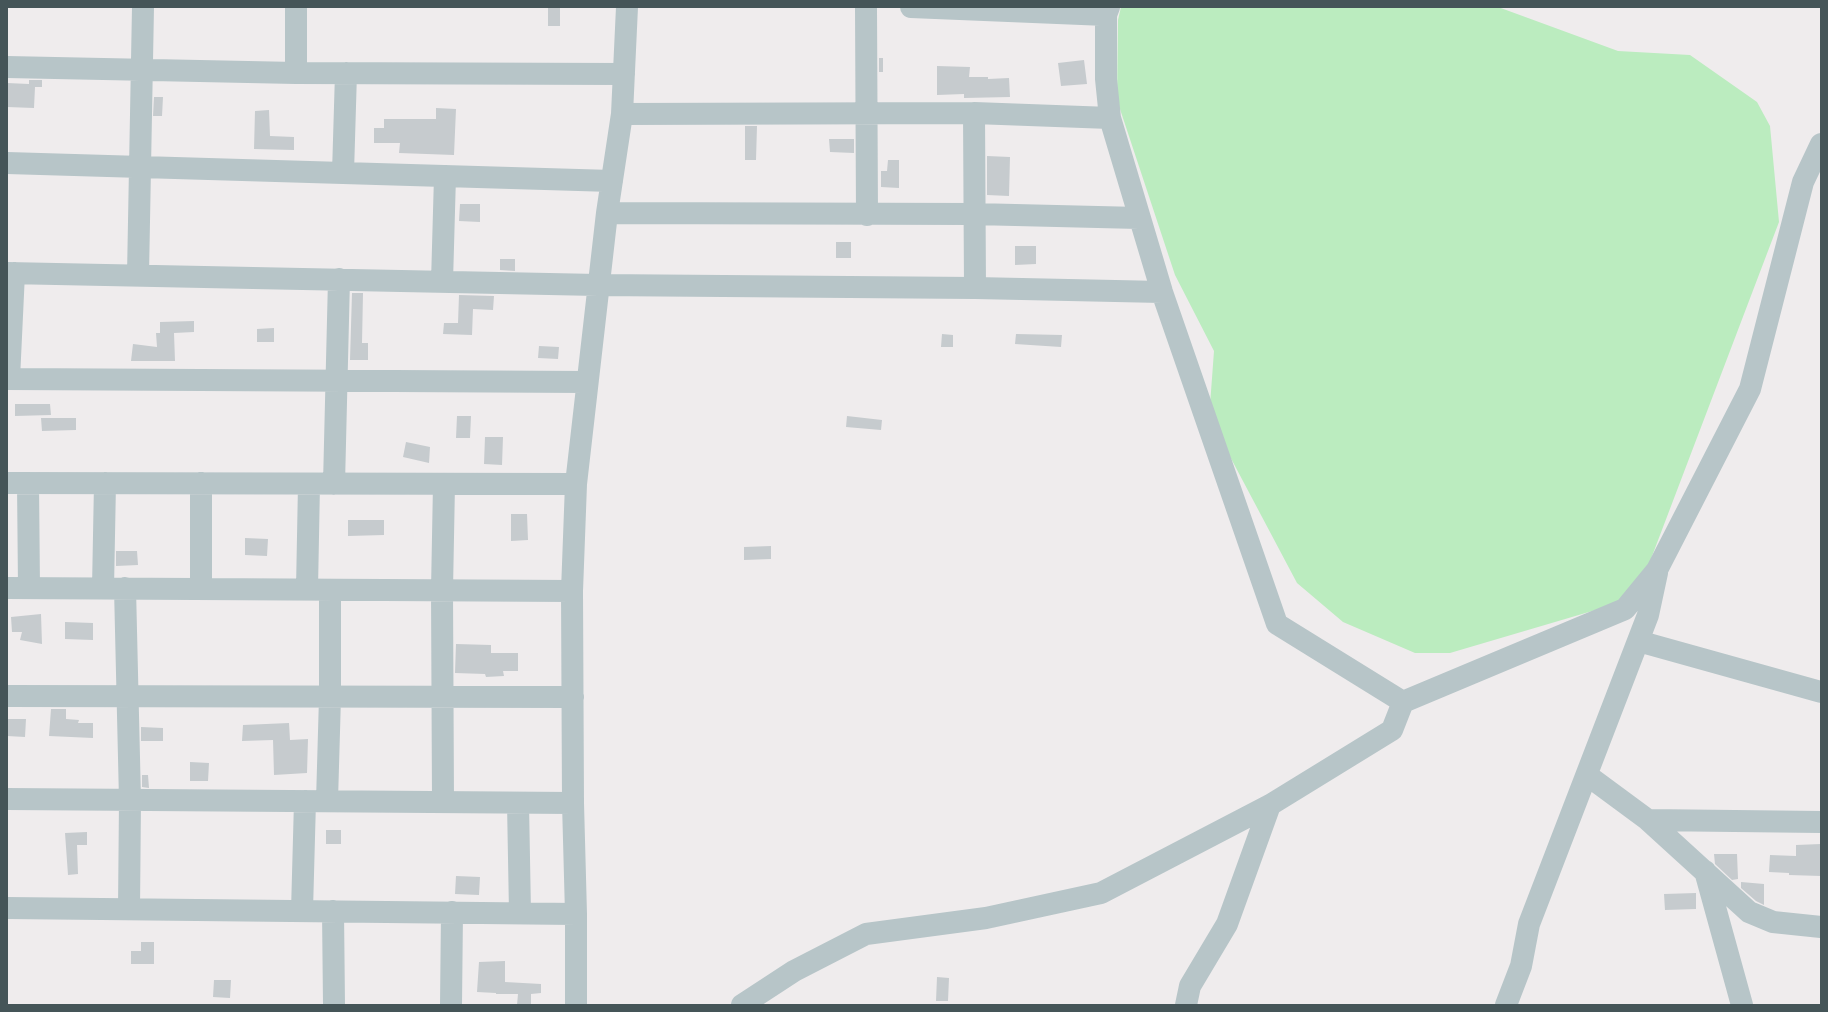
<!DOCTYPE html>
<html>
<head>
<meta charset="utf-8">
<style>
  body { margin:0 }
  #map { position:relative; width:1828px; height:1012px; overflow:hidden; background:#efeced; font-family:Rubik,sans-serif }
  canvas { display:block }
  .frame { position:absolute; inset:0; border:8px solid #455558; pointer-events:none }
</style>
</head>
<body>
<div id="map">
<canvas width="1828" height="1012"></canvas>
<div class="frame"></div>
</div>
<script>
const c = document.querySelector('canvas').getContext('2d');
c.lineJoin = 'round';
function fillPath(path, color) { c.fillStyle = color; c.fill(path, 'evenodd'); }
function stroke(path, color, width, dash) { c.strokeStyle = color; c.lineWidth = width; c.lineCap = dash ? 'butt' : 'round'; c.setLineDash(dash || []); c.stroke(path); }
const green = new Path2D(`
  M1121,7H1498L1618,51L1690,55L1757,102L1770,126L1779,222L1649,564L1616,604L1450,653H1415L1343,622L1297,583L1226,449L1210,405L1214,351L1175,275L1117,100L1118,20Z`);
const building = new Path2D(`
  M548,7H560V26H548Z
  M879,58H883V72H879Z
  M1084,60L1087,84L1061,86L1058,63Z
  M937,66L970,67L969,77H988V79L1009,78L1010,97L964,98V94L937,95Z
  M29,80H42V87H35L34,108L7,107V83L29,84Z
  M154,97H163L162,116H153Z
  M436,108L456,109L454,155L399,153L400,143H374V128H384V119H436Z
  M269,110L270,136L294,137V150L254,149L255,111Z
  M745,126H757L756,160H745Z
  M829,139H854V153L830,152Z
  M987,156L1010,157L1009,196L987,195Z
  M888,160H899V188L881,187V171H887Z
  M460,204H480V222L459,221Z
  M836,242H851V258H836Z
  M1015,246H1036V264L1015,265Z
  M500,259H515V271L500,270Z
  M352,293H363L362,343H368V360H350Z
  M459,295L494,296L493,310L473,309L472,335L443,334L444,323H458Z
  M194,321V332L174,333L175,361H131L133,344L157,347L156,333H160V322Z
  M274,328V342H257V329Z
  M942,334L953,335V347H941Z
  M1016,334L1062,335L1061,347L1015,344Z
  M539,346L559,347L558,359L538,358Z
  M15,404H50L51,415L15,416Z
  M457,416H471L470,438H456Z
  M847,416L882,420L881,430L846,427Z
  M41,418H76V430L42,431Z
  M485,437H503L502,465L484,464Z
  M406,442L430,447L429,463L403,457Z
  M511,514H527L528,540L511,541Z
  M348,520H384V535L348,536Z
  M245,538L268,539L267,556L245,555Z
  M771,546V559L744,560V547Z
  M116,551H137L138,565L116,566Z
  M41,614L42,644L20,640L22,632H12L11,617Z
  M65,622L93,623V640L65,639Z
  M456,644L491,645V653H518V671H503L504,676L486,677L485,674L455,673Z
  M51,709H66V719L79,720L78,723H93V738L49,736Z
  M7,719H26L25,737L7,736Z
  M289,723L290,740L308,739L307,773L274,775L273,740L242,741L243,725Z
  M141,727L163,728V741H141Z
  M190,762L209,763L208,781H190Z
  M142,775H148L149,788L142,787Z
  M326,830H341V844H326Z
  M87,832V845H77L78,874L68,875L65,833Z
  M1821,844V876L1789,875V873L1769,872L1770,855L1796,856V845Z
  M1714,854H1737L1738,879L1732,880L1715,864Z
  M456,876L480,877L479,895L455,894Z
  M1741,882L1764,884V905L1756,901L1741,888Z
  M1696,893V909L1665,910L1664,894Z
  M141,942H154V964H131V951H141Z
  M505,961V982L541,984V993L531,994V1005H517L518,994H496V993L477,992L479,962Z
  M937,977L949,978L948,1001H936Z
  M214,980H231L230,998L213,997Z`);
const minor = new Path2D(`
  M296,7V73
  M866,7L867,215
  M911,7L1106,15
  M1109,7L1106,15V79L1110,118L1162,292L1277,624L1403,702
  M7,67L296,73L624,74
  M974,113L975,288
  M622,114L974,113L1110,118
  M7,163L612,181
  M343,173L346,73
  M607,213L974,214L1139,218
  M7,273L598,285L975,288L1162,292
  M138,275L143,7
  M442,282L445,176
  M7,379L587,382
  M9,379L14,273
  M7,483L576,484
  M28,483L29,588
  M201,483V589
  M334,484L339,279
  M7,588L572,591
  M103,588L105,483
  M125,588L130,800L129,909
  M307,589L309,484
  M1638,641L1821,692
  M7,696L573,697
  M1587,775L1648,820L1749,912L1773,922L1821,927
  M7,799L573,803
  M327,801L330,697V590
  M443,802L442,590L444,484
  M518,803L520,913
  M1648,820L1821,822
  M1705,871L1742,1005
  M7,908L576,914
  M302,911L305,801
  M333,911L334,1005
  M451,1005L452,912
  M576,1005V914L573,803L572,591L576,484L607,213L622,114L627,7
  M742,1005L794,971L866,934L986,918L1101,893L1270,805L1392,730L1403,702L1625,609L1657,570L1750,389L1803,182L1821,144
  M1186,1005L1190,986L1227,924L1270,805
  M1506,1005L1521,966L1529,924L1648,615L1657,573`);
fillPath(green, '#bbecbf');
fillPath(building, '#c6cbce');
stroke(minor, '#b7c5c8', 22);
</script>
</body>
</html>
